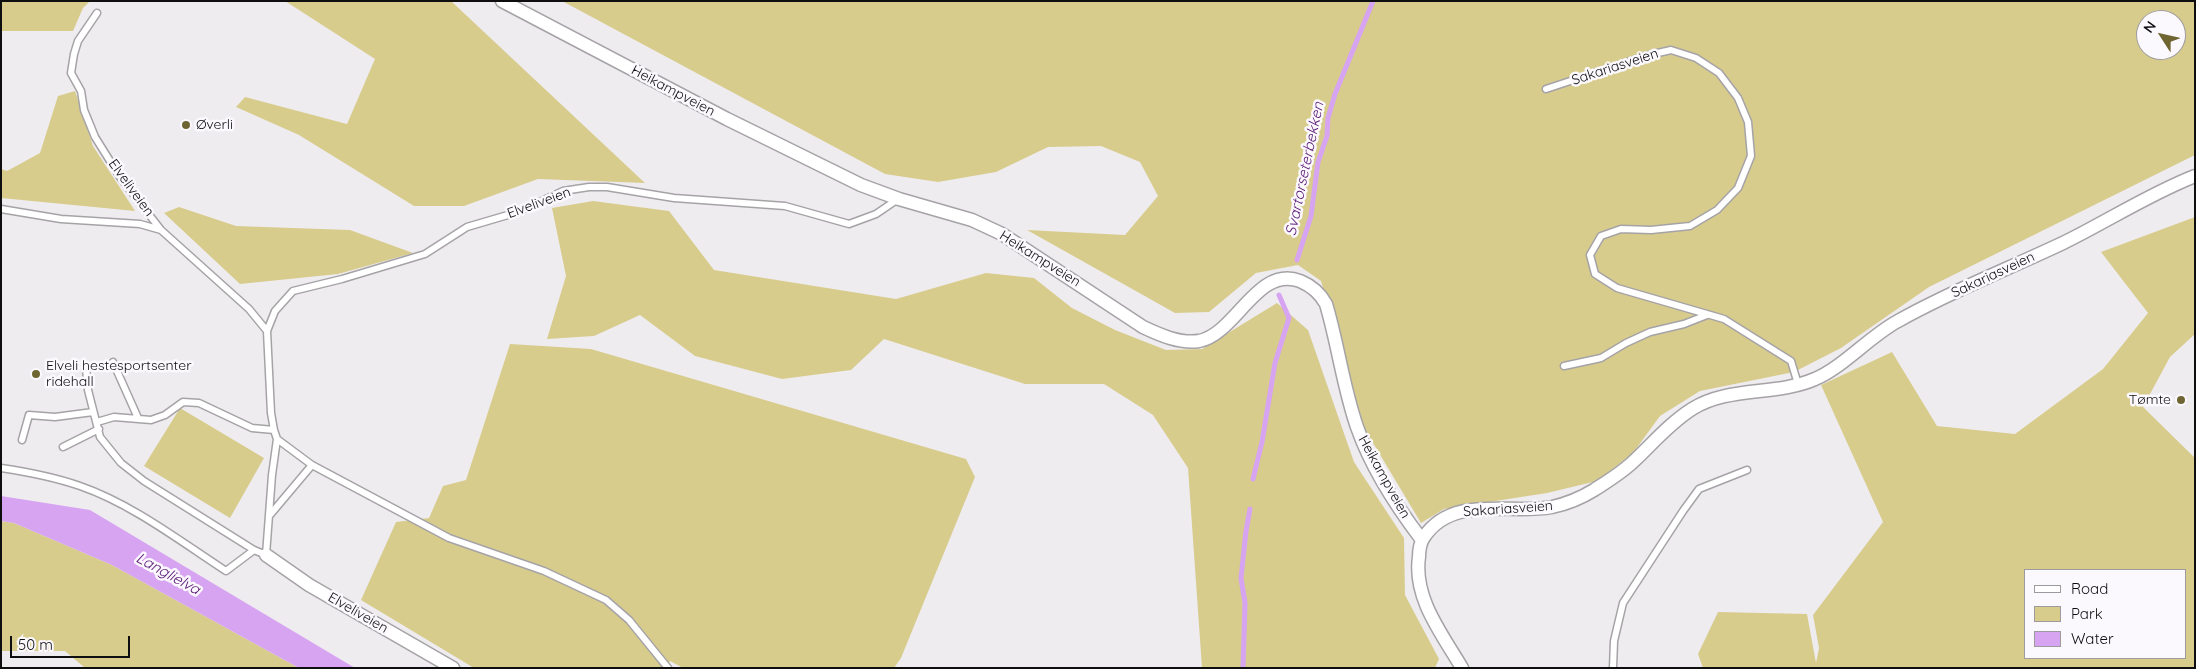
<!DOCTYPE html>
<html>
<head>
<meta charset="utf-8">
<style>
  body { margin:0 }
  #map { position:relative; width:2196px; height:669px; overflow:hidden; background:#efecf0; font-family:Quicksand,sans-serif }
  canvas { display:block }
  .frame { position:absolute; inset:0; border:2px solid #0f0e0f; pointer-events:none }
  .legend { position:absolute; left:2024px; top:569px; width:162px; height:90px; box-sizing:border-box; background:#fcf9fe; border:1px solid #9d9b9e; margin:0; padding:6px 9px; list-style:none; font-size:15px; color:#0f0e0f }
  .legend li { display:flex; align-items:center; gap:10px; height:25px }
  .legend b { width:25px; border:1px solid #9d9b9e }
  .north { position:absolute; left:2136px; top:10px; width:50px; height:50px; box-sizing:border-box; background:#fcf9fe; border:1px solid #9d9b9e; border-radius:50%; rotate:305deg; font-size:14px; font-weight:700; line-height:20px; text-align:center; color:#0f0e0f }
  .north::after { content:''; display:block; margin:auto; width:18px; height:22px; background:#6f6532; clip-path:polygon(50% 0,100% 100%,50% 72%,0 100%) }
  .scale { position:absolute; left:10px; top:636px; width:120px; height:22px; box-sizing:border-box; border:2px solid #0f0e0f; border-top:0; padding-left:6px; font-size:15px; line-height:18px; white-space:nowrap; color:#0f0e0f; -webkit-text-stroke:4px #fcf9fe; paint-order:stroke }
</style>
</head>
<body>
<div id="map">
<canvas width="2196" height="669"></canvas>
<div class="frame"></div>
<ul class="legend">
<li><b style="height:6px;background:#fff"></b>Road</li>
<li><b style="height:14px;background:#d8cc8d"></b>Park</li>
<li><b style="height:14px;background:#d7a4f2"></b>Water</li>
</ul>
<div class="north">N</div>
<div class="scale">50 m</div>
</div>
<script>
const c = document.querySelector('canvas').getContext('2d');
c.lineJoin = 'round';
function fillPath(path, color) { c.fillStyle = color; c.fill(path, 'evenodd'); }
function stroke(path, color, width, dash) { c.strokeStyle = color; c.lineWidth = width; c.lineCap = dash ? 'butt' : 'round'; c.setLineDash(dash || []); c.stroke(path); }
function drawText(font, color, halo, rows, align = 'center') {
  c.font = font + ' Quicksand,sans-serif'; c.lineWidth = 5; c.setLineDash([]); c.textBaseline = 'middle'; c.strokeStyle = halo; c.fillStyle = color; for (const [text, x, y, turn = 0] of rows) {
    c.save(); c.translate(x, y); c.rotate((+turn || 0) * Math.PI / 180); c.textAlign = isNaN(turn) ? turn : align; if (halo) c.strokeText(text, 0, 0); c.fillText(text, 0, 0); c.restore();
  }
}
const green = new Path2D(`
  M1,1H90L83,8L73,31H1Z
  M285,1H451L645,183L538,179L464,206H414L299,135L236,107L245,97L347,124L375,59Z
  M562,1H2195V155L1929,287L1841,348L1794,372L1700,391L1660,416L1633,453L1597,481L1547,493L1444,509L1421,523L1364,428L1321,281L1298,265L1256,273L1209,312L1175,313L1027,230L1125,235L1158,196L1140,162L1101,146L1048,147L996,172L938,182L885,174ZM2146,20H2176V50H2146Z
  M75,91L93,146L135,211L1,198V169L7,171L40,153L58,96Z
  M593,201L669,211L714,270L896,299L986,273L1034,278L1072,308L1115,330L1166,350L1202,349L1277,303L1308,330L1354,462L1404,538L1405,595L1439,659L1435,668H1202L1188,468L1153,415L1104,384H1025L884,339L851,370L782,379L695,356L640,315L594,336L547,339L566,276L552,208Z
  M179,207L236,226L350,230L413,253L338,274L240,284L164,213Z
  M2195,217V334L2170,357L2143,407L2195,458V668H1703L1698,654L1718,612L1807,614L1816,663L1819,648L1813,615L1883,522L1821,385L1892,352L1937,426L2015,434L2103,369L2148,313L2101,252ZM2025,570H2185V658H2025Z
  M510,344L591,349L966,459L975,477L901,658L894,668H683L670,661L667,668H474L361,600L396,522L429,518L443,486L466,480Z
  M180,408L264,458L230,518L144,466Z
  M1,521L14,523L112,565L299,668H85L65,651H1Z`);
const water = new Path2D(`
  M1,496L90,510L355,668H299L112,565L14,523L1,521Z`);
const stream = new Path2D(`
  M1297,260L1311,216L1318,162L1327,136L1328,118L1335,94L1373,1
  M1253,479L1262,442L1275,363L1289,318L1279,295
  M1243,668L1245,603L1241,578L1246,531L1250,509`);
const service = new Path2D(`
  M1546,89L1649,55L1671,50L1696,58L1719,73L1738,98L1748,122L1751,156L1738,188L1717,210L1690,226L1651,230L1621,229L1601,236L1590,255L1595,274L1617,288L1724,319L1791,361L1798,384
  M1,209L61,219L140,224L161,230
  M267,331L275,311L293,291L342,279L425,254L467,227L518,212L563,191L589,187H607L674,198L785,206L849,224L876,214L898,199
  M113,362L138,418
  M1564,366L1601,358L1626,343L1650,332L1684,324L1707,315
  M86,368L88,390L100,437L121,463L144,481L254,550L266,555L272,475L277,439L274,430L271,413L267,331L249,309L161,230L120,177L95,137L84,110L81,91L71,73L74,54L78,41L97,13
  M97,422L114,417L151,420L165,415L183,402L199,403L252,428L274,430
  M277,439L312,465L449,538L544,571L606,600L629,620L668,668
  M22,440L29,415L55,417L93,412
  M63,447L99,429
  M1,468C28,472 54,477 80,486C132,504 180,541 226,571L254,550
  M269,516L312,465
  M1613,668L1614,641L1623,603L1683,511L1699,489L1747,470`);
const minor = new Path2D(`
  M502,1L727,119L861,185L899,199L972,220L1002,234L1143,327C1160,335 1180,344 1199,341C1236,334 1257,265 1300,281C1312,286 1320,293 1326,304C1338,344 1343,387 1357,427C1371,467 1396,506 1422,540
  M266,555L309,585L453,668
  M1462,668C1442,634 1413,598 1419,557C1419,550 1420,543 1424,537C1453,494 1509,515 1552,507C1566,504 1581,498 1594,490C1608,481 1623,472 1635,460C1653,443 1670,423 1692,409C1728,386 1776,396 1815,379C1842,368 1870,336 1898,321C1951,291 2008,269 2063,243C2108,221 2149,194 2195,176`);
const markers = [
  [186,125,5,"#6f6532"],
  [36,374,5,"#6f6532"],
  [2181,400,5,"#6f6532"]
];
const streetNames = [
  ["Sakariasveien",1615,67,-18],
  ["Heikampveien",673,91,28],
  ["Elveliveien",131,188,54],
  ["Elveliveien",539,203,-20],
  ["Heikampveien",1040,259,32],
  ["Sakariasveien",1993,275,-25],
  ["Heikampveien",1384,477,61],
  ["Sakariasveien",1508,509,-4],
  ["Elveliveien",358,613,30]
];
const poiNames = [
  ["Øverli",196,125],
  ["Elveli hestesportsenter",46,366],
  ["ridehall",46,382],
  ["Tømte",2171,400,"right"]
];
const waterNames = [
  ["Svartorseterbekken",1305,169,-78],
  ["Langlielva",168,574,29]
];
fillPath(green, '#d8cc8d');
fillPath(water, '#d7a4f2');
stroke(stream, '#d7a4f2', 5);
stroke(service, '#a6a3a7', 9);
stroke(minor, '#a6a3a7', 15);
stroke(service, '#fff', 6);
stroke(minor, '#fff', 12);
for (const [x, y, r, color] of markers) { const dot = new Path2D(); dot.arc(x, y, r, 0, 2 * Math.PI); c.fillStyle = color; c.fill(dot); stroke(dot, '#fcf9fe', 2); }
drawText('14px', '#0f0e0f', '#fcf9fe', streetNames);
drawText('14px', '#0f0e0f', '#fcf9fe', poiNames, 'left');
drawText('italic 15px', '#591975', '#fcf9fe', waterNames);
</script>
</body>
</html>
